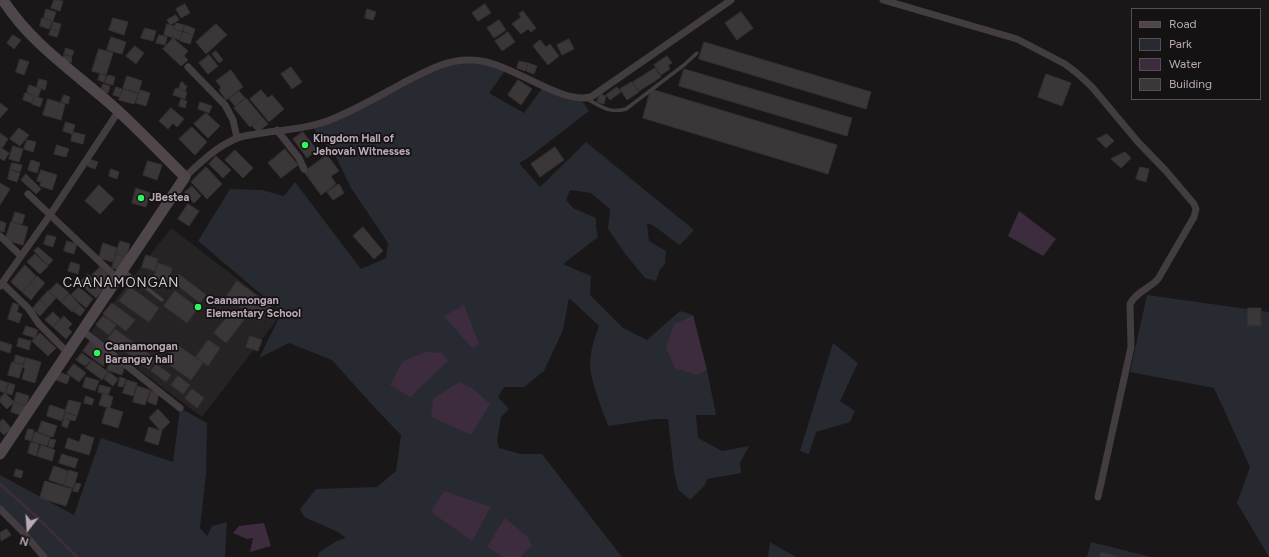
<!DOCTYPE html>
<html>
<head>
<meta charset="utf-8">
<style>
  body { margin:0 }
  #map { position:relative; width:1269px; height:557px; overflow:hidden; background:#191718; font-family:Figtree,sans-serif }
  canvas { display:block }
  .legend { position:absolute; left:1131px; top:8px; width:130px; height:92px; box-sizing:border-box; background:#141213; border:1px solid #564e54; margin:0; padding:5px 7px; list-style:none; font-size:12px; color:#b9a8b5 }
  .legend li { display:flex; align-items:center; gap:8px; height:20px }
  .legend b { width:20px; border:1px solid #564e54 }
  .north { position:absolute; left:8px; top:509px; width:40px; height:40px; -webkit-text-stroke:3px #141213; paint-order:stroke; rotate:197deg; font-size:11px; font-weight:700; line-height:16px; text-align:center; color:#b9a8b5 }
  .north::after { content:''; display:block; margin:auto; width:14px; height:18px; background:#b9a8b5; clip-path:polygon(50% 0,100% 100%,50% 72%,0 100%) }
</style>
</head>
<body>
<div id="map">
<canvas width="1269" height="557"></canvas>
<ul class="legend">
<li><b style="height:5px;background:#4e464b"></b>Road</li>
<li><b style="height:11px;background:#272a31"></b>Park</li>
<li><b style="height:11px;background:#3d2c3d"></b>Water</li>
<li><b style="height:11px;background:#3b3739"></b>Building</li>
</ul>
<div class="north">N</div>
</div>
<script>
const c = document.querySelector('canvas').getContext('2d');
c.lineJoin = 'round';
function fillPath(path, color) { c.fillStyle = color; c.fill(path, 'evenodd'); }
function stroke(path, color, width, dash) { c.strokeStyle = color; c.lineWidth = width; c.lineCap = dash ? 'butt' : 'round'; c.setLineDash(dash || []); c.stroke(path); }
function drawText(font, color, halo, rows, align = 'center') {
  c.font = font + ' Figtree,sans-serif'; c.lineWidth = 3.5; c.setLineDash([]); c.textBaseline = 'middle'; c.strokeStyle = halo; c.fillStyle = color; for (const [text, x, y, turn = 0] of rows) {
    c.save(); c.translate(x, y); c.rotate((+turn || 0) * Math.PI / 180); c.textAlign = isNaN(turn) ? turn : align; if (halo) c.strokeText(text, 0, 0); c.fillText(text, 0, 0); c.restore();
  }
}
const built = new Path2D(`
  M171,228L282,313L202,417L90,333Z`);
const green = new Path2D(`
  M465,60L507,68L489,93L524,113L544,86L580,98L589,111L528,158L519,163L540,187L586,142L694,230L680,245C669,239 659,227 647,223L649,241L666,251L665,264L660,269L656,281L645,278L626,255L608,229L610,209L591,193L570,190L566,200L573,208L596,218V227L598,237L563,264L591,276L590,295L623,328L647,340L680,311L693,315L674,324L697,375L707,370L716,415H696L698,438L722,451L749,446L740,463L741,473L707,479L705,485L690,500L678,489L674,472L668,419H655L608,426C603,411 591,382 590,366C590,352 594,339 599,326L569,298L563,330L544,371L524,387H504L498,397L509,409L501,417L497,441L499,448L521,454H542L622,557H318L319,552L337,541L346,538L338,532L304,517L300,509L316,489L377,487L396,471L401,435L375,408L332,360L289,343L259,358L282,312L198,241L230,189L262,190L284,196L295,182L361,269L386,258L388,243L351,188L337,159L311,125L397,86L434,67Z
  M1147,295L1269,312V557L1237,503L1250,467L1214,388L1130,372Z
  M833,343L858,363L840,401L855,411L850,422L816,432L809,454L800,451Z
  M180,408L207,423L206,474L200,528L207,536L212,526L227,522L225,557H43L0,511V475L74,515L101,438L173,462Z
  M770,542L796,557H768Z
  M1091,542L1151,557H1087Z`);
const water = new Path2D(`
  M1019,211L1056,239L1043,256L1008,236Z
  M464,305L479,344L472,348L444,316Z
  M693,315L707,370L697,375L675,368L666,348L674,324Z
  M425,352L442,353L448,361L410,397L390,385L403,361Z
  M459,382L472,388L490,404L471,435L431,417L433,399Z
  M444,491L491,507L472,541L431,512Z
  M505,518L528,537L532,546L520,557H501L500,555L487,547Z
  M264,523L271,546L250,552L253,538L247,539L233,533L239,526Z`);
const stream = new Path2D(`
  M0,484L37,517L77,557`);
const building = new Path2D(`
  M54,0L63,1L60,11L51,8Z
  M185,4L190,13L181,18L176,9Z
  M485,4L491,13L478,21L472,13Z
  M46,9L56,12L53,21L44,18Z
  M367,9L376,12L373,20L365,18Z
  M523,11L536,28L531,32L528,29L521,34L512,24L521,17L519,14Z
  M741,12L753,28L737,40L725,23Z
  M176,15L179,20L170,25L167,20Z
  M42,18L52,21L49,29L40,26Z
  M113,18L128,22L124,35L109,30Z
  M499,20L506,30L494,38L487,28Z
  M53,22L61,24L59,31L51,29Z
  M176,23L184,25L182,31L174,29Z
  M167,24L174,26V29L182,32L180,40L164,35Z
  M216,24L227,35L206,54L196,42Z
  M185,25L195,29L193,35L183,31Z
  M145,28L156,31L153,41L141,38Z
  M51,29L59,31L57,37L49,35Z
  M183,32L193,35L190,44L180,41Z
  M508,32L515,42L502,51L495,41Z
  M13,35L21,40L14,49L7,43Z
  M159,35L167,37L165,45L156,43Z
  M111,37L126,42L122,54L107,50Z
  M173,38L188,51L184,56L188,60L181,66L163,49Z
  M569,39L574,49L562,55L557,45Z
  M540,40L546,47L550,44L559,56L548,65L533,46Z
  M704,42L871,92L866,109L699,59Z
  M135,46L144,53L136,64L126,56Z
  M66,48L74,51L72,56L64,54Z
  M99,49L113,53L106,75L92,71Z
  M216,51L223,60L219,63L212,54Z
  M64,55L72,57L71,63L62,60Z
  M209,55L218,66L208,74L199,63Z
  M667,56L672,63L668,65L670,69L661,75L654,65Z
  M20,59L29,62L24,75L16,72Z
  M519,61L528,63L525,71L517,68Z
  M528,63L537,66L534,74L526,71Z
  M291,67L302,82L292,89L281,74Z
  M655,68L661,77L639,91L633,82Z
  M684,69L852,118L847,136L679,86Z
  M231,70L243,87L226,100L219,90L221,87L216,81Z
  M100,74L106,76L104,82L98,80Z
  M1046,74L1071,83L1062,106L1038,97Z
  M108,75L115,77L113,85L105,83Z
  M127,76L142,81L138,93L123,88Z
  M39,79L47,81L45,90L37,87Z
  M518,80L532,89L521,105L508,95Z
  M181,82L184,83V85L187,86L185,91L179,89Z
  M632,82L639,92L627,100L620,89Z
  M103,84L110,86L108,93L101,91Z
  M29,85L41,89L38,97L27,93Z
  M116,87L122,89L120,97L113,95Z
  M617,87L621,92L610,100L606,95Z
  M176,88L187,92L185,99L173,95Z
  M123,89L138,94L134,104L119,100Z
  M651,89L837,145L828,174L643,118Z
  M140,90L150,93L146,106L136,103Z
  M261,90L268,98L272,95L284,109L269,122L250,99Z
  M239,91L245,98L235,106L229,99Z
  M25,93L34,96L32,103L23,100Z
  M600,94L606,96L604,104L597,102Z
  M64,95L70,97L68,104L61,102Z
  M34,96L43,99L40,107L32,104Z
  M246,98L262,117L250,127L234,108Z
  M48,99L65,104L61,120L43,115Z
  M181,99L187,101L185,108L179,106Z
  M200,102L212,106L209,113L198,109Z
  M0,103L8,109L0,118Z
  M171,108L184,119L177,127L173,123L168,129L159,121Z
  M206,113L220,126L208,138L194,124Z
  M262,117L268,124L258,132L252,126Z
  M66,122L75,125L72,134L63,131Z
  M192,127L207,142L195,155L179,139Z
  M19,128L29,135L20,146L10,139Z
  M73,132L85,135L83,144L71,141Z
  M303,132L317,150L307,158L293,139Z
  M0,133L8,139L2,148L0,146Z
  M1107,134L1114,141L1106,148L1097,139Z
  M27,140L36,142L33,152L24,149Z
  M57,145L69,149L66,157L54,154Z
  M13,146L23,149L19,162L9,159Z
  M0,147L9,153L4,161L0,158Z
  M555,147L564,160L540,177L531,164Z
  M285,149L298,165L281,178L268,163Z
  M235,150L253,168L243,178L225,160Z
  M1125,152L1131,158L1121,168L1111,159Z
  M327,155L339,171L331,176L336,184L321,195L304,172Z
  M216,156L231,170L223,178L209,164Z
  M89,159L98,162L95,169L87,166Z
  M31,160L40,163L37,173L28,170Z
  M148,161L162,165L157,180L143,175Z
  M12,163L22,165L20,172L10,169Z
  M206,167L222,184L207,199L191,182Z
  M1140,167L1149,169L1146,182L1136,179Z
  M111,169L119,172L117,179L109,176Z
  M10,170L20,173L17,182L8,179Z
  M41,170L57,175L52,190L40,186L41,182L37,181Z
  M26,174L41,189L36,194L21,180Z
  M0,183L10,189L0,205Z
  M339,184L344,193L333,200L327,192Z
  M99,185L114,199L100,214L85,201Z
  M192,186L201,196L194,203L184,193Z
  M136,188L150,193L146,207L132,203Z
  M188,204L199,211L189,226L178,219Z
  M15,212L25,215L22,224L12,222Z
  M0,221L6,223L4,232L0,231Z
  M11,222L28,227L23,245L5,240Z
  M363,227L383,251L374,259L353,236Z
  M47,235L56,237L53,247L44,244Z
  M67,241L77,244L74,254L64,251Z
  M120,241L130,244L126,257L116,254Z
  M103,243L117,248L113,262L99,258Z
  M38,247L53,260L48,265L34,251Z
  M35,254L48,266L40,274L27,262Z
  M116,254L126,257L122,271L112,268Z
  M146,255L158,259L155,271L142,267Z
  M71,262L80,265L78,274L68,271Z
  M158,263L172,268L168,282L154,278Z
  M25,265L36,276L22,292L11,282Z
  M100,267L113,280L106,288L92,275Z
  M88,274L104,289L96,298L79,283Z
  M179,274L206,295L200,303L173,282Z
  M37,276L45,283L38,291L30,283Z
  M237,281L271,306L260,322L226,297Z
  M30,283L38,291L31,300L22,292Z
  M57,283L69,293L61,302L49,291Z
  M79,287L93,299L86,308L71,295Z
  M130,287L159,308L149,322L119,301Z
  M48,291L56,298L48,307L40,300Z
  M175,291L198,308L187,323L164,306Z
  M69,294L79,304L72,312L61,302Z
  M40,300L48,307L40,316L32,309Z
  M13,303L19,305L17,312L22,314L19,323L8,319Z
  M112,303L135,320L126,331L103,314Z
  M79,304L85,310L80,316L73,311Z
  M1248,308H1261V326L1248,325Z
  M232,311L244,320L226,343L214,333Z
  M53,312L60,319L53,327L45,320Z
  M64,316L72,324L68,328L72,332L66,339L53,327Z
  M103,316L116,325L109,335L96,325Z
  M26,326L38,330L35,338L23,334Z
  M115,329L156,359L149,369L108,339Z
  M40,333L56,348L48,356L32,341Z
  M250,336L262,340L258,351L246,347Z
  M19,338L31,341L29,350L17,346Z
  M91,340L111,356L103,366L83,351Z
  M208,340L220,348L208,366L196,357Z
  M0,341L12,345L10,353L0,350Z
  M176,344L203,363L191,380L164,361Z
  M82,353L91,360L85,366L76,360Z
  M16,355L25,358L23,364L14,362Z
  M26,358L41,362L35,383L22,379L25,368L23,367Z
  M92,360L108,372L102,380L86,368Z
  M110,361L125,366L122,375L107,370Z
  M12,362L23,365L19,378L8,375Z
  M74,364L86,373L79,382L67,373Z
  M156,364L171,375L166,382L151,371Z
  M58,372L70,376L67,384L56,380Z
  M109,372L118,379L113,386L104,379Z
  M178,376L190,385L183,394L171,385Z
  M86,377L99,381L95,391L83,387Z
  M120,377L126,379L123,387L118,386Z
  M0,380L8,383L5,393L0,391Z
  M127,380L137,383L133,396L123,393Z
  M9,383L15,385L12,395L6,393Z
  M100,385L111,388L108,395L98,392Z
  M137,386L150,390L145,405L133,402Z
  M192,389L204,398L197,408L185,398Z
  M151,391L159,394L156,405L148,402Z
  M17,392L29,396L26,406L14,402Z
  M5,393L14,402L7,409L0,402V398Z
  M103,393L113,397L110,408L99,405Z
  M86,396L94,399L92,405L84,403Z
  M69,400L81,403L77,416L65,412Z
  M14,402L26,406L23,416L11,412Z
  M50,405L65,410L62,421L47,416Z
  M107,407L123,412L118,428L102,423Z
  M158,409L170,422L161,431L149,418Z
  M65,413L77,416L75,421L64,418Z
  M64,418L70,420L67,428L62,426Z
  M3,419L11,428L4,435L0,431V422Z
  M42,421L57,426L53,437L38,432Z
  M149,427L162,431L158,445L145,441Z
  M28,429L34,430L31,441L25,439Z
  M35,432L50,437L47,446L32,441Z
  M82,434L94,438L89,455L65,448L68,438L79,442Z
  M50,439L56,440L53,448L48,446Z
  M31,442L39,444L36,456L28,453Z
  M41,445L55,450L52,461L37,456Z
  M62,454L78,459L75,468L59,463Z
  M54,466L68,471L64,485L49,480Z
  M16,469L23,471L21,478L14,476Z
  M69,470L78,473L73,488L64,485Z
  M45,481L72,489L66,506L40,498Z
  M76,483L81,484L78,492L73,491Z
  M7,529L11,535L1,541L0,533Z
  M1101,552L1117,556V557H1100Z`);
const lane = new Path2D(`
  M587,99C601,106 609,114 626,109L684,65L697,53
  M124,271L162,300`);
const street = new Path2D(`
  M883,0L1017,39L1065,64L1078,74L1092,87L1138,142L1166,171L1194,204L1196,209L1194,217L1158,279C1150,288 1135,293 1130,304L1131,347L1098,497
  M188,67L225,105L233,120L237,138
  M277,130L299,158L304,169
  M185,177C201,162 215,148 235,139C241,136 249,135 256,134C280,130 307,129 330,120C355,110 379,96 403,83C425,72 446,59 471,60C510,60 558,105 591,97L731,0
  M28,194L118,279
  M0,236L21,256
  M2,283L28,308L39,324L68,353
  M0,286L50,215L118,112
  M83,331L180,408
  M0,509L21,530L44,557`);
const secondary = new Path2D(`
  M0,454L185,177C162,154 139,130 115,108C76,73 32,45 3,0`);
const markers = [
  [305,145,4,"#32f659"],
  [141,198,4,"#32f659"],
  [198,307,4,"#32f659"],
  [97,353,4,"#32f659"]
];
const poiNames = [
  ["Kingdom Hall of",313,139],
  ["Jehovah Witnesses",313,152],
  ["JBestea",149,198],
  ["Caanamongan",206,301],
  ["Elementary School",206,314],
  ["Caanamongan",105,347],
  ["Barangay hall",105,360]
];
const quarterNames = [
  ["CAANAMONGAN",121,283]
];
fillPath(built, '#262324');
fillPath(green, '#272a31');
fillPath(water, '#3d2c3d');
stroke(stream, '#3d2c3d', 3);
fillPath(building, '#3b3739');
stroke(building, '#353133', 1);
stroke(lane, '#433c40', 3.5);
stroke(street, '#433c40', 7);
stroke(secondary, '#4e464b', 11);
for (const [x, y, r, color] of markers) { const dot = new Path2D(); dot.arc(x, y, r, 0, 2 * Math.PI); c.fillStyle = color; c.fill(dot); stroke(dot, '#141213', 1.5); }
drawText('bold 11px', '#b9a8b5', '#141213', poiNames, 'left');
c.letterSpacing = '1px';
drawText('13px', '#d5cad2', '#141213', quarterNames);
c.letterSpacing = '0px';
</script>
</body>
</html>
